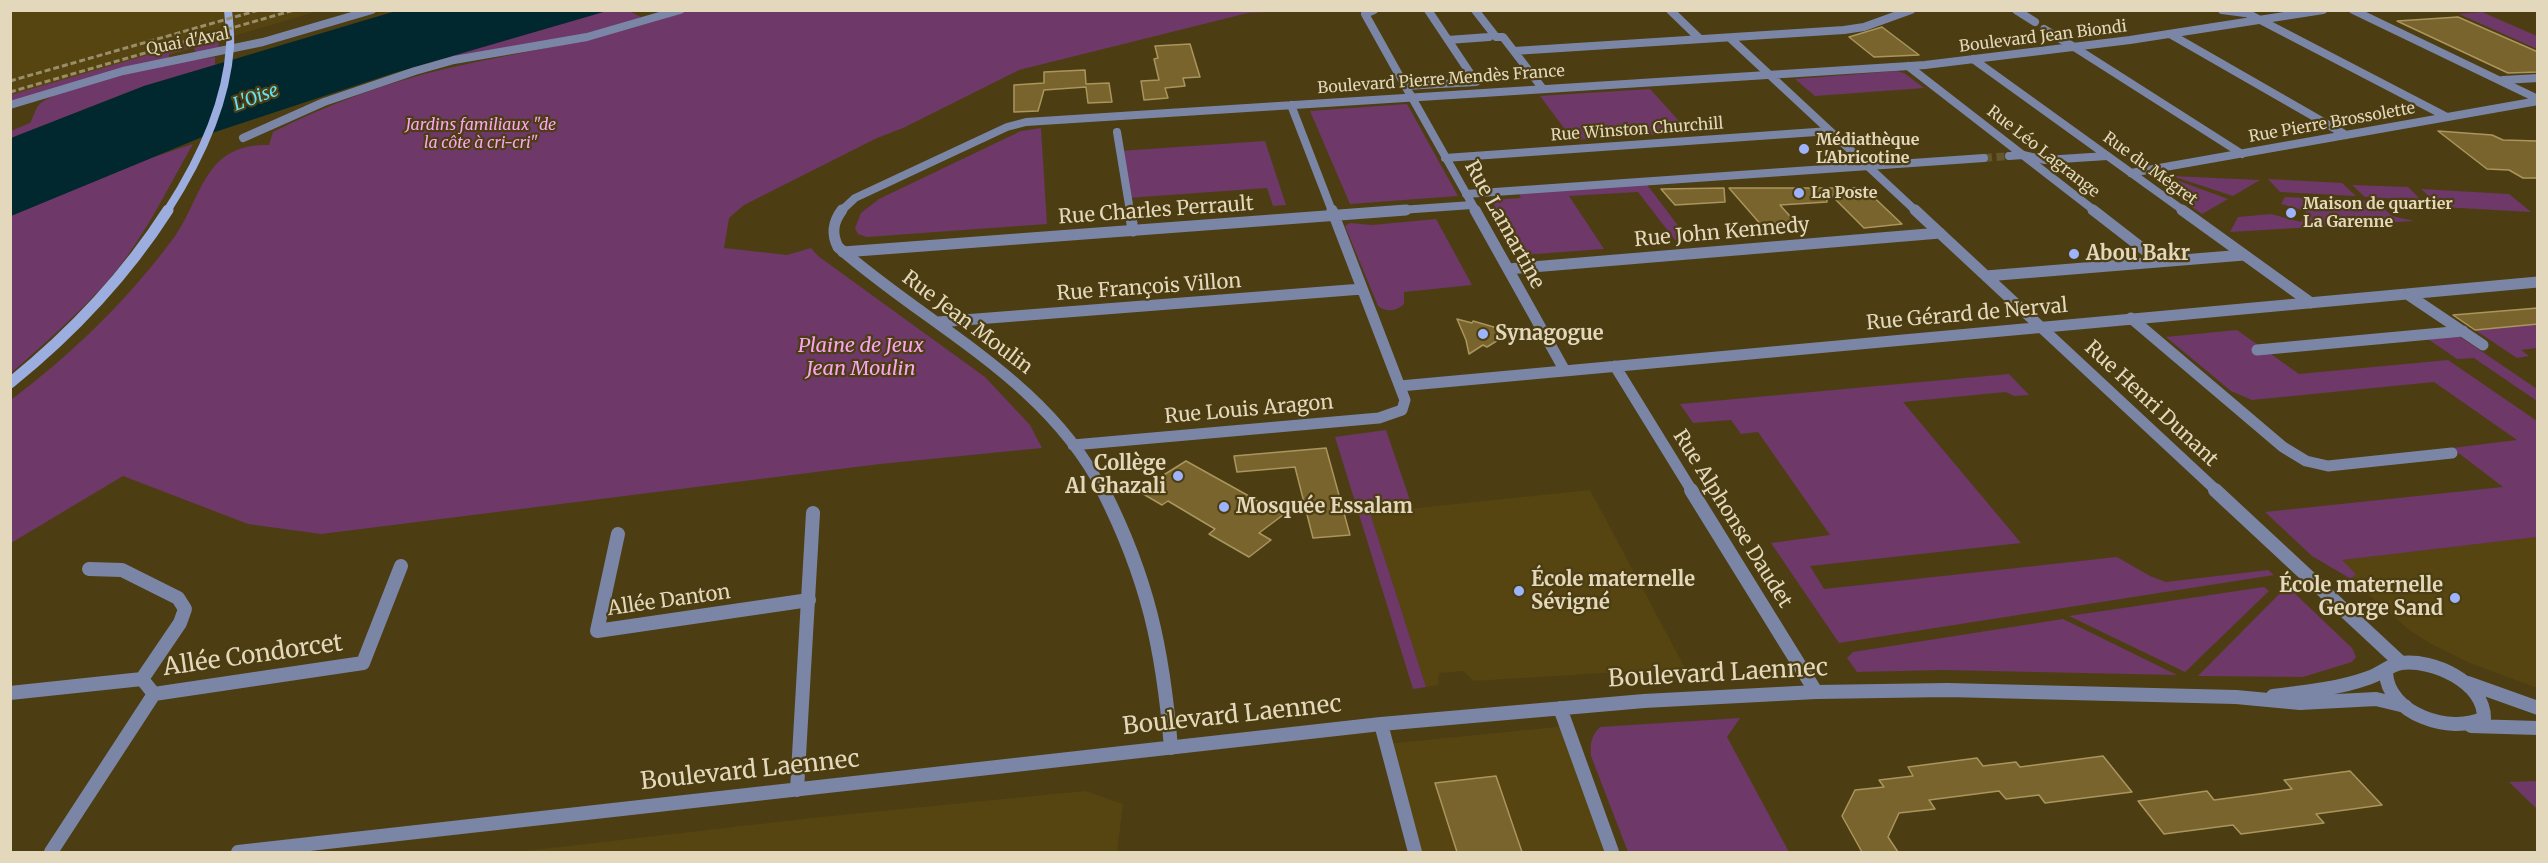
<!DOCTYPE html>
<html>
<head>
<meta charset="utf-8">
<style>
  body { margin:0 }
  #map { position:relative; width:2548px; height:863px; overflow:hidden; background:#4c3e12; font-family:Merriweather,serif }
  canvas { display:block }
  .frame { position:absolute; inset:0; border:12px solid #e3d8bc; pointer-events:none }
</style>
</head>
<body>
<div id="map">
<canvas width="2548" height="863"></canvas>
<div class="frame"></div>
</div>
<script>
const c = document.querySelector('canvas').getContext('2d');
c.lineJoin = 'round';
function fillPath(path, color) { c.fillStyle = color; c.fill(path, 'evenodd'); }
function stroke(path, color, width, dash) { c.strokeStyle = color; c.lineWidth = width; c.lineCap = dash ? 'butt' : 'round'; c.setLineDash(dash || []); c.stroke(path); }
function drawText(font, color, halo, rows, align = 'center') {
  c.font = font + ' Merriweather,serif'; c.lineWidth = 4.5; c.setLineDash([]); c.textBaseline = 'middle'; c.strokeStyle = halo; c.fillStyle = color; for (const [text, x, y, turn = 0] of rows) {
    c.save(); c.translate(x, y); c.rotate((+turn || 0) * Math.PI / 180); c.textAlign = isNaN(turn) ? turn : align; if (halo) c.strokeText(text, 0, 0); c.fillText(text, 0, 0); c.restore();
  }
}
const built = new Path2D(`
  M10,11H318L11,102Z
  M1590,490L1685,668L1474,681L1463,671L1439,673L1438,685L1426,687L1370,513Z
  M2537,537V688L2470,663L2431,644L2408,629L2351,579L2356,574L2341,560Z
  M1567,726L1612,852H1415L1386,744Z
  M1085,791L1123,804L1117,852H516L821,817Z`);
const green = new Path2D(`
  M600,11H629L641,17L629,26L444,63L421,62Z
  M685,11H1292L1248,13L1019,70L903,128L877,138L744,205L729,218L724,248L787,255L811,248L818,256L985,377L1030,425L1042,448L880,464L321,534L248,524L123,476L11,543V400C73,353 129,299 175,236C190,215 197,188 213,168C227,150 248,144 269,145L273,132C328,104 388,82 449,68C528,50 609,39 685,11Z
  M2482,12L2537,36V49L2459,14Z
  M220,34L218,50L197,54L193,47L169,54V60L11,101V95Z
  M215,57V65L144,86L11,138V131L30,123C33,118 35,110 38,106C59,83 182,61 215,57Z
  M1896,71L1904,73L1924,88L1815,96L1795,79Z
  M1650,89L1689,132L1573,140L1540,96Z
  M1407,104L1458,196L1350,204L1310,111Z
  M1041,128L1047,224L867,237L858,234L855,228L861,213L879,199L1021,131Z
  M1265,141L1286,205L1273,206L1267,188L1127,198L1120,151Z
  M193,144C166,191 141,244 105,284C76,316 43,345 11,373L10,216L151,158Z
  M2172,176L2260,180L2233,196Z
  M2268,179L2342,183L2356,196L2280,192Z
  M2179,181L2228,199L2202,214L2158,183Z
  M1645,182L1689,240H1675L1638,192L1569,196L1604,249L1522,255L1491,200L1521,198L1517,191Z
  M2352,185L2408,187L2421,200L2365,197Z
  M2421,189L2509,194L2531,212L2441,207Z
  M2285,197L2376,201L2392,216L2414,221L2230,232L2238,217L2271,214L2301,222L2306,211L2281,204Z
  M1436,219L1472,285L1404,292V304C1396,311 1387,313 1378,306L1345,226L1350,223L1372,225Z
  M2537,324V348L2521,350L2529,356L2517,358L2475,330Z
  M2237,330L2299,374L2448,360L2537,421V537L2342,560L2356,574L2351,579L2312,556L2265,512L2503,487L2452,448L2517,440L2434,382L2252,400L2231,391L2166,337Z
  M2459,336L2537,389V401L2474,358L2457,359L2428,339Z
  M2009,374L2029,395L2014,396L2006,392L1903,402L2021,543L1810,566L1824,589L2117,557L2150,576L2166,582L2268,570L2274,575L1839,643L1771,543L1830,535L1758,432L1741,434L1731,420L1693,423L1680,404Z
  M1386,430L1413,509L1370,513L1426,687L1413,689L1335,437Z
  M2287,586L2352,648L2356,657L2352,662L2303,677L2198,676Z
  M2264,587L2269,591L2185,672L2069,616Z
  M2063,619L2177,675L1942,670L1857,672L1847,658L1853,652Z
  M1740,718L1727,737L1789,852H1628L1591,756C1590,744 1591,736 1600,727Z
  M2537,781V809L2509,782Z`);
const water = new Path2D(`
  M396,11H607L394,73L212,133L11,216V138L144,86Z`);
const building = new Path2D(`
  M2458,17L2538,52V72L2508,73L2397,21Z
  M1882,27L1919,55L1874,57L1849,37Z
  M1190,44L1200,77L1183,78L1185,86L1165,88L1168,98L1144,100L1141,81L1159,80L1154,59L1158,58L1155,46Z
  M1085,70L1086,84L1109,83L1112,102L1088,103L1086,87L1044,90L1038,111L1014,112V85L1044,83V72Z
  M2438,131L2492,135L2503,140L2538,141V178H2523L2509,170L2487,169Z
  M1724,188L1725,202L1675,205L1661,189Z
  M1729,188H1864L1902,224L1864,228L1827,191V202L1780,205L1797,224L1763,227Z
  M2538,308V324L2475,330L2453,315Z
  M1457,319L1472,323L1473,321L1511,332L1487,347L1483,345L1469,354L1466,340Z
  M1326,448L1350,535L1313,538L1295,467L1237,472L1234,456Z
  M1186,461L1283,515L1259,533L1271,540L1249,557L1209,534L1215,529L1168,501L1162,505L1138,491Z
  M2103,756L2132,792L2045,803L2039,795L2006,799L1999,791L1929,800L1935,809L1899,813L1888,837L1898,852H1862L1842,816L1855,790L1884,787L1879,780L1913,776L1908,767L1977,758L1983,766L2016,762L2020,767Z
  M2350,771L2382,805L2316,814L2324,823L2241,834L2233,825L2164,834L2138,801L2207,791L2214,800L2259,794L2292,789L2284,780Z
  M1496,776L1522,852H1457L1435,783Z`);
const pedestrianTunnel = new Path2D(`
  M1984,158L2009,156`);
const pedestrianFar1 = new Path2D(`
  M2016,10L2035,22
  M2044,29L2074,47
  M1117,132L1130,211
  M2009,156L2023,155L2045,160L2107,156
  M1466,194L1984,158`);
const pedestrian = new Path2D(`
  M1130,210L1133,231`);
const minorFar2 = new Path2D(`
  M1374,10L1365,14L1408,91
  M1428,10L1448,40L1489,37
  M1475,10L1496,37H1503L1543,89
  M1670,10L1700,39
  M2222,10L2245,13
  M2241,10L2447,117
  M2353,10L2538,99
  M2170,34L2346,135
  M1730,38L1916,211
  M2074,47L2242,154
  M1514,51L1844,30L1864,27L1911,10
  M1973,59L2184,211
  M1908,66L2095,211
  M2503,80L2538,78
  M1405,86L1476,82L1448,40
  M1410,94L1476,211
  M10,105L123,71L263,42L372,10
  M1291,105L1332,211
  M243,138L324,102L415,71L454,60L587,37L680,10
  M1445,158L1830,131
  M2131,173L2538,101
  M841,211L855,198L1007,127L1026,122L1925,65L2130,40L2323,10
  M1386,211L1472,205`);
const minorFar1 = new Path2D(`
  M842,210C833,222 831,233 838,247C929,327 1046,379 1103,491
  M1475,210L1565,371
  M1915,210L2217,491
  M2093,210L2160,262
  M2182,210L2311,303
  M843,252L1406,210
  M1508,269L1940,233
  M1986,276L2244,255
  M2407,294L2483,345
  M2131,318L2283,447L2306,461L2328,466L2452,453
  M938,322L1362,289
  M2257,350L2463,331
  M1615,366L1692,491
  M1400,386L2538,282
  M1073,445L1379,418L1402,410L1405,400L1332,210`);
const minor = new Path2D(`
  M1103,490C1148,579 1163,649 1171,748
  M1691,490L1816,692
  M2215,490L2401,663
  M618,534L597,631L809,600
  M2468,683L2538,708
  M10,693L142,679
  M154,694L363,663L401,566
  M2273,696C2305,692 2337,689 2368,678C2379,675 2389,665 2401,663C2433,659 2484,682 2484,718C2451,735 2387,714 2386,672
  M1560,708L1612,852
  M1381,724L1415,852
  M2471,726L2538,728
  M797,790L813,513
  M51,852L154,694L142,679L180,623L185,609L178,598L122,570L89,569
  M238,852L1381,724L1644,701L1816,692L1947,690L2236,697L2300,703L2376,699L2405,706`);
const secondaryFar1 = new Path2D(`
  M167,211C198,163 226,106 230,47C231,35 229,22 228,10`);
const secondary = new Path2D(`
  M10,383C72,333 125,277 168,210`);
const rail = new Path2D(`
  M10,81L259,10
  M10,92L294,10`);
const markers = [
  [1804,149,6,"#9db4fd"],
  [1799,193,6,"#9db4fd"],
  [2291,213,6,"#9db4fd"],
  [2074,254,6,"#9db4fd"],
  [1483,334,6,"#9db4fd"],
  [1178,476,6,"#9db4fd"],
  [1224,507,6,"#9db4fd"],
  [1519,591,6,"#9db4fd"],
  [2455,598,6,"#9db4fd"]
];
const farStreetnames = [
  ["Boulevard Jean Biondi",2043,37,-7],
  ["Quai d'Aval",188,42,-11],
  ["Boulevard Pierre Mendès France",1441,80,-4],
  ["Rue Pierre Brossolette",2332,123,-10],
  ["Rue Winston Churchill",1637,130,-4],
  ["Rue Léo Lagrange",2043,152,38],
  ["Rue du Mégret",2150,169,36]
];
const farParknames = [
  ["Jardins familiaux \"de",481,125],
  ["la côte à cri-cri\"",481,143]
];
const farPoinames = [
  ["Médiathèque",1816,140],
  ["L'Abricotine",1816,158],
  ["La Poste",1811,193],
  ["Maison de quartier",2303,204],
  ["La Garenne",2303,222]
];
const farWaternames = [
  ["L'Oise",256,98,-20]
];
const streetNames = [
  ["Rue Charles Perrault",1156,211,-4],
  ["Rue Lamartine",1504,225,61],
  ["Rue John Kennedy",1722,233,-5],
  ["Rue François Villon",1149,288,-4],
  ["Rue Gérard de Nerval",1967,315,-5],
  ["Rue Jean Moulin",967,323,37],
  ["Rue Henri Dunant",2151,404,43],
  ["Rue Louis Aragon",1249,410,-5],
  ["Rue Alphonse Daudet",1732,519,58],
  ["Allée Danton",669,601,-8]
];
const poiNames = [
  ["Abou Bakr",2086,254],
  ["Synagogue",1495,334],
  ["Collège",1166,464,"right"],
  ["Al Ghazali",1166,487,"right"],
  ["Mosquée Essalam",1236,507],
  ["École maternelle",1531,580],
  ["Sévigné",1531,603],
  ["École maternelle",2443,586,"right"],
  ["George Sand",2443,609,"right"]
];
const parkNames = [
  ["Plaine de Jeux",861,346],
  ["Jean Moulin",861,369]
];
const nearStreetnames = [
  ["Allée Condorcet",253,656,-8],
  ["Boulevard Laennec",1718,674,-3],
  ["Boulevard Laennec",1232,716,-6],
  ["Boulevard Laennec",750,771,-6]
];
fillPath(built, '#564511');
fillPath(green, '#6e3869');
fillPath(water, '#00282e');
fillPath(building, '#78642c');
stroke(building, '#aa965d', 1.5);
stroke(pedestrianTunnel, '#63552c', 8, [8, 4.5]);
stroke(pedestrianFar1, '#7b86a7', 8);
stroke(pedestrian, '#7b86a7', 11);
stroke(minorFar2, '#7b86a7', 8);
stroke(minorFar1, '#7b86a7', 11);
stroke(minor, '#7b86a7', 14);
stroke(secondaryFar1, '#9cade0', 8);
stroke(secondary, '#9cade0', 11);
stroke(rail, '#9a8e6a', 3, [6, 3]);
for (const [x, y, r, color] of markers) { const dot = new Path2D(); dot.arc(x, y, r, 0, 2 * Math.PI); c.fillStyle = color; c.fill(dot); stroke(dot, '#4c3e12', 2); }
drawText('16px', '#e3d8bc', '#4c3e12', farStreetnames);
drawText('italic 16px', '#fba4f3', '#4c3e12', farParknames);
drawText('bold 16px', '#e3d8bc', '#4c3e12', farPoinames, 'left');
drawText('italic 18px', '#64e2f7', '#4c3e12', farWaternames);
drawText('20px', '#e3d8bc', '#4c3e12', streetNames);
drawText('bold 20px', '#e3d8bc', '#4c3e12', poiNames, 'left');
drawText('italic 20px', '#fba4f3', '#4c3e12', parkNames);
drawText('24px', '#e3d8bc', '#4c3e12', nearStreetnames);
</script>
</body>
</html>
